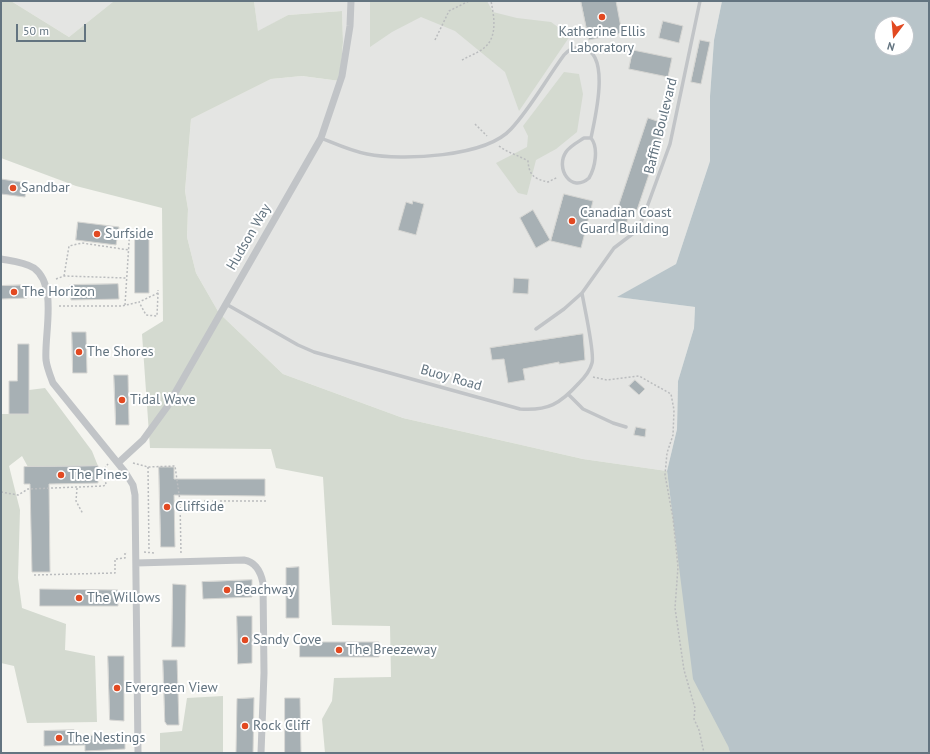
<!DOCTYPE html>
<html>
<head>
<meta charset="utf-8">
<style>
  body { margin:0 }
  #map { position:relative; width:930px; height:754px; overflow:hidden; background:#f4f4ef; font-family:"PT Sans",sans-serif }
  canvas { display:block }
  .frame { position:absolute; inset:0; border:2px solid #637480; pointer-events:none }
  .north { position:absolute; left:874px; top:16px; width:40px; height:40px; box-sizing:border-box; background:#fff; border:1px solid #c1c7cc; border-radius:50%; rotate:196deg; font-size:11px; font-weight:700; line-height:16px; text-align:center; color:#637480 }
  .north::after { content:''; display:block; margin:auto; width:14px; height:18px; background:#e24921; clip-path:polygon(50% 0,100% 100%,50% 72%,0 100%) }
  .scale { position:absolute; left:16px; top:24px; width:70px; height:18px; box-sizing:border-box; border:2px solid #637480; border-top:0; padding-left:5px; font-size:12px; line-height:14px; white-space:nowrap; color:#637480; -webkit-text-stroke:3px #fff; paint-order:stroke }
</style>
</head>
<body>
<div id="map">
<canvas width="930" height="754"></canvas>
<div class="frame"></div>
<div class="north">N</div>
<div class="scale">50 m</div>
</div>
<script>
const c = document.querySelector('canvas').getContext('2d');
c.lineJoin = 'round';
function fillPath(path, color) { c.fillStyle = color; c.fill(path, 'evenodd'); }
function stroke(path, color, width, dash) { c.strokeStyle = color; c.lineWidth = width; c.lineCap = dash ? 'butt' : 'round'; c.setLineDash(dash || []); c.stroke(path); }
function drawText(font, color, halo, rows, align = 'center') {
  c.font = font + ' "PT Sans",sans-serif'; c.lineWidth = 4; c.setLineDash([]); c.textBaseline = 'middle'; c.strokeStyle = halo; c.fillStyle = color; for (const [text, x, y, turn = 0] of rows) {
    c.save(); c.translate(x, y); c.rotate((+turn || 0) * Math.PI / 180); c.textAlign = isNaN(turn) ? turn : align; if (halo) c.strokeText(text, 0, 0); c.fillText(text, 0, 0); c.restore();
  }
}
const built = new Path2D(`
  M11,1H114L69,37Z
  M254,1H722L714,40L710,96V161L676,264L618,297L695,307L694,328L678,381L677,429L667,471L583,459L403,418L283,374L219,313L196,273L187,237L188,209L185,191L191,119L271,79L302,76L340,81L343,42L342,11L288,15L258,32Z`);
const green = new Path2D(`
  M1,1H11L69,37L114,1H254L258,31L288,15L342,11L343,42L340,81L302,76L271,79L191,119L185,191L188,209L187,237L196,273L219,313L283,374L403,418L583,459L667,471L677,548L730,753H325L322,719L332,701L334,678L391,677L390,626L332,625L323,477L276,468L271,449L150,448L142,334L163,321L162,208L76,186L1,158Z
  M370,1H487L493,12L517,18L551,22L570,36L519,111L505,72L455,31L421,17L392,32L370,47Z
  M564,72L579,74L583,94L577,132L556,149L536,160L527,195L518,193L496,163L527,147L528,136L523,126Z
  M45,388L92,451L98,466L28,467L22,456L9,466L20,510L18,578L22,608L66,624L65,650L95,656L97,722L27,723L14,666L1,663V414H29V390Z
  M223,696V753H160V733L182,731L187,698Z`);
const water = new Path2D(`
  M722,1H929V753H730L728,746L693,679L667,471L677,429L678,381L694,328L695,307L617,297L676,264L710,161V96L714,40ZM882,24H906V48H882Z`);
const building = new Path2D(`
  M581,1H616L622,33L589,40Z
  M663,21L683,26L679,43L659,38Z
  M700,40L710,42L701,84L691,82Z
  M633,50L672,58L668,77L629,69Z
  M648,118L666,124L637,210L634,209L632,216L629,215L623,234L614,231L616,228L612,226Z
  M1,179L27,183L25,197L1,194Z
  M564,194L593,201L581,248L551,241Z
  M413,201L424,204L416,235L398,230L406,202L412,204Z
  M533,210L550,240L536,248L520,218Z
  M78,222L119,227L116,245L76,240Z
  M135,235H149V293H135Z
  M514,278L529,279L528,294L513,293Z
  M118,284L119,299L71,300L70,285Z
  M27,285V298L1,299V286Z
  M72,332H86L87,373H73Z
  M583,334L585,360L559,364V362L523,369L525,380L508,383L504,359L492,360L490,348Z
  M18,344H29V414H9V381H17Z
  M114,375H128L129,425H116Z
  M635,380L645,389L639,395L629,386Z
  M636,427L646,429L645,437L634,435Z
  M98,466V483L49,484L50,572H32L30,484H24V467Z
  M159,467H174V479H265V496L174,495L175,547H161Z
  M299,567V618H286V568Z
  M252,580V597L203,599L202,582Z
  M173,584L186,585L185,647H172Z
  M40,589L118,590V606H40Z
  M237,616H252V663L238,664Z
  M300,642H379V657H300Z
  M108,656H124V721L110,720Z
  M163,660H177L179,725H167L165,722Z
  M254,698L253,753H236L237,699Z
  M285,698H300L301,753H285Z
  M74,730V736L125,734V749L85,751V745L44,746V731Z`);
const path = new Path2D(`
  M435,40L449,11L469,1
  M462,60C469,56 478,53 484,48C498,37 494,16 491,1
  M475,124L487,136
  M499,146C508,153 518,155 528,161C529,175 534,179 548,182L558,177
  M64,276L69,246L82,243L129,250
  M56,279L64,276L127,278
  M158,293L139,302L146,315L157,316L158,293V290
  M125,305L130,227
  M59,306H122L139,302
  M593,377L607,380L639,376L671,394L674,410L673,435L667,453L665,475L673,518L678,567L675,608L684,670L695,708L694,719L699,730L704,753
  M133,463L148,467L175,466L180,501L181,554
  M148,467L149,551
  M77,488L76,501L83,514
  M1,492L18,495L28,489L103,486L106,485L104,469L108,464
  M180,501H266
  M144,552L154,553
  M34,575L115,573V559L125,558V553H127`);
const service = new Path2D(`
  M321,138C336,144 351,151 367,154C402,161 486,157 511,129C530,109 547,78 564,55C569,49 575,46 583,48C611,54 595,118 591,138
  M584,138H591C599,148 595,168 589,178C571,194 555,168 566,152C570,146 578,142 584,138Z
  M226,304L298,345L314,352L520,409C548,411 560,404 579,383C584,378 590,371 592,363C595,353 584,306 582,293
  M536,329L564,309L582,293L614,248L635,232L643,218L670,144L700,1
  M569,395L583,409L613,423L626,427`);
const minor = new Path2D(`
  M1,259C12,261 24,262 34,268C58,286 44,334 46,360C47,368 50,375 53,383L125,472L133,485L135,495L138,753
  M118,463L143,440L167,407L321,138L342,76L350,26L351,1
  M136,563L244,560C256,562 261,573 263,583L264,673L261,753`);
const markers = [
  [602,17,4,"#e24921"],
  [13,188,4,"#e24921"],
  [572,221,4,"#e24921"],
  [97,234,4,"#e24921"],
  [14,292,4,"#e24921"],
  [79,352,4,"#e24921"],
  [122,400,4,"#e24921"],
  [61,475,4,"#e24921"],
  [167,507,4,"#e24921"],
  [227,590,4,"#e24921"],
  [79,598,4,"#e24921"],
  [245,640,4,"#e24921"],
  [339,650,4,"#e24921"],
  [117,688,4,"#e24921"],
  [245,726,4,"#e24921"],
  [59,738,4,"#e24921"]
];
const poiNames = [
  ["Katherine Ellis",602,32,"center"],
  ["Laboratory",602,48,"center"],
  ["Sandbar",21,188],
  ["Canadian Coast",580,213],
  ["Guard Building",580,229],
  ["Surfside",105,234],
  ["The Horizon",22,292],
  ["The Shores",87,352],
  ["Tidal Wave",130,400],
  ["The Pines",69,475],
  ["Cliffside",175,507],
  ["Beachway",235,590],
  ["The Willows",87,598],
  ["Sandy Cove",253,640],
  ["The Breezeway",347,650],
  ["Evergreen View",125,688],
  ["Rock Cliff",253,726],
  ["The Nestings",67,738]
];
const streetNames = [
  ["Baffin Boulevard",661,126,-76],
  ["Hudson Way",249,237,-60],
  ["Buoy Road",451,378,16]
];
fillPath(built, '#e4e5e3');
fillPath(green, '#d4dad0');
fillPath(water, '#b8c4c9');
fillPath(building, '#a7b0b4');
stroke(building, '#d5d5d2', 1);
stroke(path, '#babcbe', 1.5, [2, 2]);
stroke(service, '#c1c4c7', 3.5);
stroke(minor, '#c1c4c7', 7);
for (const [x, y, r, color] of markers) { const dot = new Path2D(); dot.arc(x, y, r, 0, 2 * Math.PI); c.fillStyle = color; c.fill(dot); stroke(dot, '#fff', 1.5); }
drawText('14px', '#637480', '#fff', poiNames, 'left');
drawText('14px', '#637480', '#fff', streetNames);
</script>
</body>
</html>
